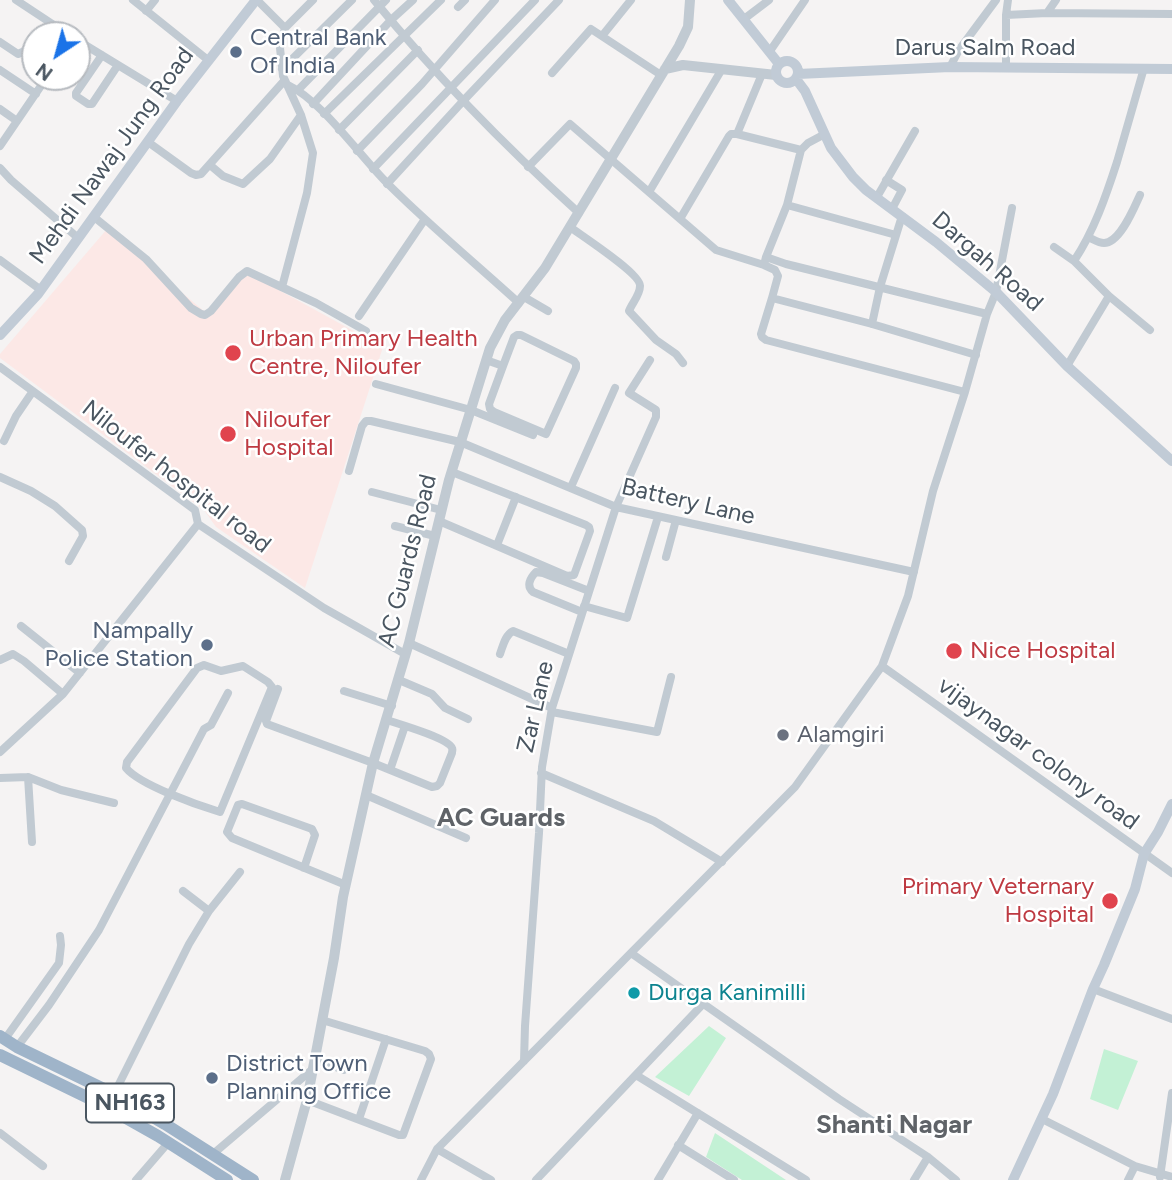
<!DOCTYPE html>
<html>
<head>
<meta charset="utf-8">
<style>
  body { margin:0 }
  #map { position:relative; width:1172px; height:1180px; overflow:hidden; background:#f5f3f3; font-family:Figtree,sans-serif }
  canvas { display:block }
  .north { position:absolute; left:21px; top:21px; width:70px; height:70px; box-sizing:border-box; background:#fff; border:2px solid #b7bbc0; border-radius:50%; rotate:216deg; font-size:19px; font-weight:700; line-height:28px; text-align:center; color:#4a5661 }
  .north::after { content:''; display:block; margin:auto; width:24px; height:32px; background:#1a73e8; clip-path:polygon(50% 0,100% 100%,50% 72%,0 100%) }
</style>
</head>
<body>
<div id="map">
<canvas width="1172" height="1180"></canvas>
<div class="north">N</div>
</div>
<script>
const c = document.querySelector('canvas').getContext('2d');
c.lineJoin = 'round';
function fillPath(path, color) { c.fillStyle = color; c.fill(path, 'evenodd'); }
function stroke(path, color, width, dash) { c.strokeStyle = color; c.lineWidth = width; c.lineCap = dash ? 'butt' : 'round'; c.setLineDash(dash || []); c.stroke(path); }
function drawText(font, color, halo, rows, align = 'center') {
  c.font = font + ' Figtree,sans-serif'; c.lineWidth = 5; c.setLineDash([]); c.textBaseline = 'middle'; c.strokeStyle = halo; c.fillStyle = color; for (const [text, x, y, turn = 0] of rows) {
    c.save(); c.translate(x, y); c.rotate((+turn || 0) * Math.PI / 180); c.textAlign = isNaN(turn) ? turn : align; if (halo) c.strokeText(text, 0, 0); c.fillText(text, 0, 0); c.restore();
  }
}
const medical = new Path2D(`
  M107,229L205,312L244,271L383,347L305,588L216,527L204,510L0,358V354Z`);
const green = new Path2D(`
  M709,1026L726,1038L689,1096L655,1077Z
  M1104,1049L1138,1061L1118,1110L1090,1099Z
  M715,1133L786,1180H742L706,1157Z`);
const minor = new Path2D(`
  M16,0L69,35
  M133,0L208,60
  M257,0L285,28L280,48L283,76L301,115L313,153L307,193L282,287
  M374,0C436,76 506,147 579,213
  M458,7L465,0
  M146,11L155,0
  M1047,13L1172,14
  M1006,15L1047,13L1056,0
  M744,19L769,0
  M285,28L313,0
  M602,36L631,0
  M77,40L177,101
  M0,42L18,54L29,49L35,52
  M770,51L805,0
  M102,55L76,93V96L88,104H92L118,65
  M950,67L959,50L996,0
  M1006,68V15L1008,0
  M282,69L352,0
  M0,70L36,94
  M552,73L591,29L661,75
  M288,85C322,101 359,155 387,183C429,225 475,263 519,303
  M298,90L386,0
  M313,104L391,20L413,0
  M0,109L17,121
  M324,114L441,0
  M339,130L418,50
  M737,134L801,150
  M823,135L808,143L801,150L787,205L766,257L764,265L775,270L778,276L772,298L872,324L976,355
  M148,142L191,173L196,175L201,174L284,81
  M0,146L47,77
  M357,151L422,84L495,0
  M210,165L223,176L243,184L270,159L301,115
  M528,167L570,124L716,250L764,265
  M0,168L11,180L77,237
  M373,169L535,0
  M886,180L902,190L892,209
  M387,184L464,100L559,0
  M649,192L722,69
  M877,197L915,131
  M787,205L896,235
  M94,217L146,259L191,308L201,314L205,315L211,311L239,277L247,271L316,303L366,331
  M680,219L729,136L731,134H737L762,74
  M570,227C582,236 641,274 640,286C640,295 632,303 629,311L656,340L676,354L683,363
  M1088,237C1093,239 1098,243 1104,243C1120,243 1134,208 1140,195
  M1054,247L1074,261L1109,296L1150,330
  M766,257L786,264L987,314
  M0,260L41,290
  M1074,261C1094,231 1106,196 1117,162C1126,131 1135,100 1144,68
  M524,297L548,311
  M772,298L761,334L762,337L766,340L965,392
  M359,316L425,219
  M872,324L880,287L902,216
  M486,360L503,366L489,404L490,409L494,412L546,434L576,368V364L574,361L521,335H517L514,337L503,366
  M1067,366L1109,296
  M0,367L195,510L198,524L324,608L405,654
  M376,384L471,410L533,435
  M4,441L16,416L33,391
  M349,471L362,426L366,421H371L460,442L616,507L914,572
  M0,477L31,491L55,506L82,530L83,536L69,561
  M571,487L615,388
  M372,492L441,510
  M439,521L567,576L574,575L590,531L589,527L586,525L452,472
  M395,526L435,536
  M497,545L516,497
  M666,557L676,520
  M584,606L627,618L658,517
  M582,612L533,592C526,586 530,578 536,572L543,573L589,591
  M21,626L80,673
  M409,643L552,708
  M500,654C503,646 505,635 513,631L569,654
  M0,660L13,654L24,661L63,694
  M204,665L221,671L243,666L268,682L272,687L220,812C197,805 140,785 126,768L127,762L197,668Z
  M882,666L1172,873
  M399,680L432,694L445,708L468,719
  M278,689L266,721L267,724L373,763L432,787L437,786L440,783L452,753C452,751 453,749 452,748C448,738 399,724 387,720
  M344,691L392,706
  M552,712L657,732L671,677
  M0,752L63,694L198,524
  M390,770L405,726
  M541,773L654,821L722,862
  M28,777L32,842
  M0,778L28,777L61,790L114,803
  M366,795L466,838
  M304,868L315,835L312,829L242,804L238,805L227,832L232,838L346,885
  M183,891L209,911
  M631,953L839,1099L928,1157L956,1180
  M1093,989L1172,1019
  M5,1039L59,963L61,945L60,936
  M17,1047L49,1005L99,930L204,729L211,725L228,693
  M316,1060L344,1070
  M524,1061L525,1026L539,833L542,767L552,708L616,507L656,417V410L629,393L650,360
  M636,1075L806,1180
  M114,1094L189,944L209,911L240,872
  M307,1100L399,1135H403L431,1059L429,1054L425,1051L322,1020
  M359,1119L386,1039
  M1042,1119L1135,1166L1172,1177
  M0,1133L43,1166
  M678,1145L734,1180
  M437,1149L491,1180
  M213,1154L314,1068
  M1160,1177L1172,1093
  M136,1180L168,1143
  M421,1180L437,1149L795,787L882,666L908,596L933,491L965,392L987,314L996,292L1012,208
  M536,1180L703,1004
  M658,1180L698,1113
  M914,1180L928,1157
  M1128,1180L1135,1166`);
const tertiary = new Path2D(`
  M665,69L683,65L776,75
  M285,1180L307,1100L334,958L343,897L373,763L409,643L449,480L490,348L505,320L545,268L679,46L688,27L690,0`);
const secondary = new Path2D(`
  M728,0L779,64
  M776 72a11 11 0 1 1 22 0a11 11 0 1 1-22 0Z
  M798,74L950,67L1172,69
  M796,79L805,91L831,148L853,177L866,190L936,242L996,292L1067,366L1172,461
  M0,335L38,294L177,101L256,0
  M1013,1180L1053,1094L1093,989L1104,965L1135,889L1144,854L1158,832L1172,804`);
const trunk = new Path2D(`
  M0,1036L17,1047L114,1094L165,1124L253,1180
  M0,1055L103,1105L158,1136L227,1180`);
const markers = [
  [236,52,7,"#5c6f8a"],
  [233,353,9,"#e0444e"],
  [228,434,9,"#e0444e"],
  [207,645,7,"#5c6f8a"],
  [954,651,9,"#e0444e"],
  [783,735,7,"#6b7280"],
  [1110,901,9,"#e0444e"],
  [634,993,7,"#0f9aa8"],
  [212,1078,7,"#5c6f8a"]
];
const shields = [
  [130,1103,88]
];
const shieldNames = [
  ["NH163",130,1103]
];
const serviceNames = [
  ["Central Bank",250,38],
  ["Of India",250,66],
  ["Nampally",193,631,"right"],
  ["Police Station",193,659,"right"],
  ["District Town",226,1064],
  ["Planning Office",226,1092]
];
const streetNames = [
  ["Darus Salm Road",985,48],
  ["Mehdi Nawaj Jung Road",112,156,-54],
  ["Dargah Road",987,262,41],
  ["Niloufer hospital road",176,477,38],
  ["Battery Lane",688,502,13],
  ["AC Guards Road",408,561,-76],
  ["Zar Lane",536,707,-77],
  ["vijaynagar colony road",1038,754,36]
];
const healthNames = [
  ["Urban Primary Health",249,339],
  ["Centre, Niloufer",249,367],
  ["Niloufer",244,420],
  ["Hospital",244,448],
  ["Nice Hospital",970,651],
  ["Primary Veternary",1094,887,"right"],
  ["Hospital",1094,915,"right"]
];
const worshipNames = [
  ["Alamgiri",797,735]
];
const cultureNames = [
  ["Durga Kanimilli",648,993]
];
const neighbourhoodNames = [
  ["AC Guards",501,818],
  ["Shanti Nagar",894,1125]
];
fillPath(medical, '#fce8e6');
fillPath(green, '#c3f1d5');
stroke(minor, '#c1cad2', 8);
stroke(tertiary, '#c1cad2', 10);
stroke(secondary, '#c1cbd6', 10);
stroke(trunk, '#9fb4c9', 12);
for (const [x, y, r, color] of markers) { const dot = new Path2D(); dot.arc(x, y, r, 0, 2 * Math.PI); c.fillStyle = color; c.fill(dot); stroke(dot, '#fff', 2.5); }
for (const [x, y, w] of shields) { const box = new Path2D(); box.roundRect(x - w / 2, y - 19.5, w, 39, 5); c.fillStyle = '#fff'; c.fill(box); stroke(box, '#4a5661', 2); }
drawText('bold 23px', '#4a5661', null, shieldNames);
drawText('24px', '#4e5e75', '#fff', serviceNames, 'left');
drawText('24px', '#4a5661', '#fff', streetNames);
drawText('24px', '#be3a42', '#fff', healthNames, 'left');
drawText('24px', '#5b616d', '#fff', worshipNames, 'left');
drawText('24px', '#0d838f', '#fff', cultureNames, 'left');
drawText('bold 26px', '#5f6368', '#fff', neighbourhoodNames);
</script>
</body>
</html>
